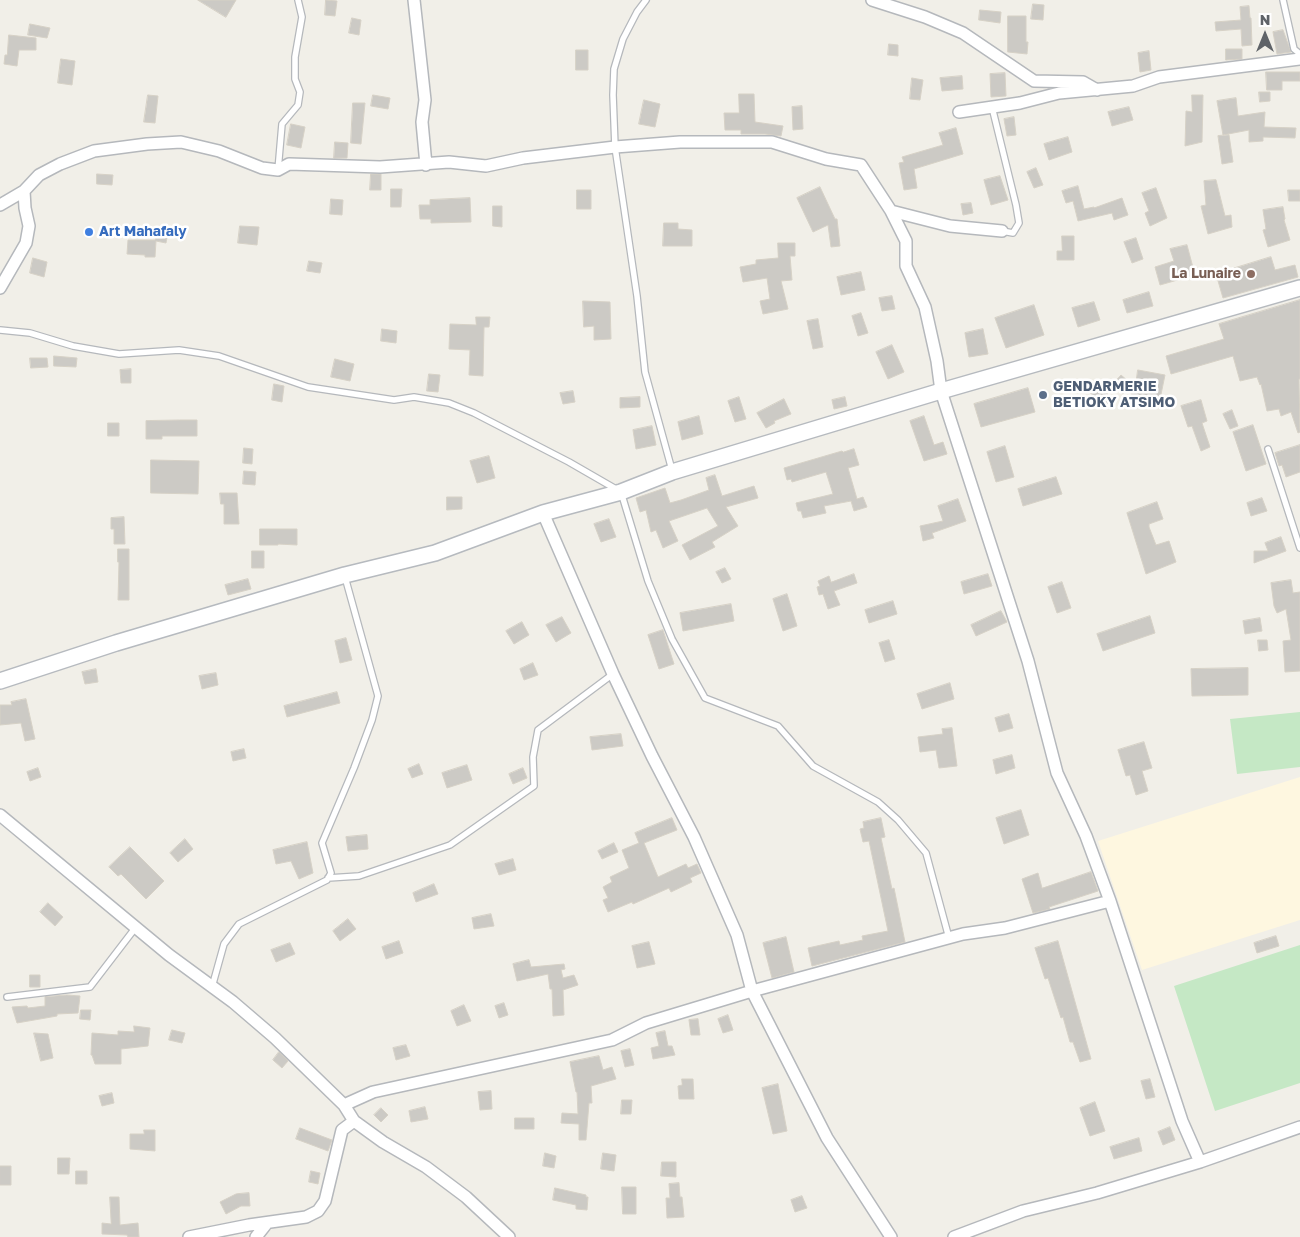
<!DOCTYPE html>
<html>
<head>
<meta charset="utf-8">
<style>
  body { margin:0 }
  #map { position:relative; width:1300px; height:1237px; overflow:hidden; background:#f1efe8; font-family:"Golos Text",sans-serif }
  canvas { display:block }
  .north { position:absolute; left:1240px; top:10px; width:50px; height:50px; -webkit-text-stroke:4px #fff; paint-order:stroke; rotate:0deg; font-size:14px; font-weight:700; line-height:20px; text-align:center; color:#5f6368 }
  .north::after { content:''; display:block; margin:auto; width:18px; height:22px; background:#5f6368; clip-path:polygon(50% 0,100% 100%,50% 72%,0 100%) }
</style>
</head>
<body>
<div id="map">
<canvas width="1300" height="1237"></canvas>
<div class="north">N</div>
</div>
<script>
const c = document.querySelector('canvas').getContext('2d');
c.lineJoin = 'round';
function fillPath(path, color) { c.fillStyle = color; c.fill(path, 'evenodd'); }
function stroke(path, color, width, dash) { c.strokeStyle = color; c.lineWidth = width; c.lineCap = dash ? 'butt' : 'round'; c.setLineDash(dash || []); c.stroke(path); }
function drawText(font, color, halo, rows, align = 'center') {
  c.font = font + ' "Golos Text",sans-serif'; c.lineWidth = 5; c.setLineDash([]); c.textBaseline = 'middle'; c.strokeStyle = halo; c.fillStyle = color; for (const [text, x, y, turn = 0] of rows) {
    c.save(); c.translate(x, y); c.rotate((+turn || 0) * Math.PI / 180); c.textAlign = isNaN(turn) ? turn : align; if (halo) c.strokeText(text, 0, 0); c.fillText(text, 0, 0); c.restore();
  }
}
const commercial = new Path2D(`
  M1300,777V920L1142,970L1098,841Z`);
const green = new Path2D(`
  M1300,712V767L1237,774L1230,719Z
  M1300,945V1083L1215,1111L1174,986Z`);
const building = new Path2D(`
  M198,0H236L226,17Z
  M326,0L337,1L335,16L325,15Z
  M1033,4L1044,5L1043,20L1031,19Z
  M1249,6L1250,18H1251L1252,45L1242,46L1241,29L1216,31L1215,22L1241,20L1240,7Z
  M980,10L1001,12L1000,23L979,20Z
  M1008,16H1026V42H1028L1027,54L1008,52Z
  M352,18L361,20L359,35L349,33Z
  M30,24L50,28L47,38L28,35Z
  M1283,30L1291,52L1277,54L1273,32Z
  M9,35L36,38V50H19L17,66L4,64L5,55H7Z
  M889,44L898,45V56L888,55Z
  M1226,49H1242V59L1226,60Z
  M576,50H588V70H576Z
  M1149,51L1151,70L1140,72L1138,53Z
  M61,59L75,61L72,85L58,83Z
  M1266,72H1300V81H1282V90H1267Z
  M1005,73L1006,96L991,97L990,74Z
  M962,76L963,89L942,91L940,78Z
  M912,78L923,80L920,100L910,99Z
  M1259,92H1270V101L1260,102Z
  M739,94H754L755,122L783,126L781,136L765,134H741V130H725L724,113H739Z
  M148,95L158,96L155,123L144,122Z
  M373,95L390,98L388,109L371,106Z
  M1192,95H1203L1202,142L1185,146L1186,111L1192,112Z
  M1236,98L1238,116L1265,112L1264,127L1296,128L1295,138L1263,137V141L1249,142V130L1223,135L1217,101Z
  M644,100L660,104L655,127L639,124Z
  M353,103H365L361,144L351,143Z
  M802,106L803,129L793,130L792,107Z
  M1129,107L1133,120L1112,126L1108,112Z
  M1014,117L1016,135L1007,136L1004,119Z
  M291,124L305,127L301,148L287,145Z
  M956,128L963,154L914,169L917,188L904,190L899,163L904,162L902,157L943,145L939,133Z
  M1229,135L1233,162L1222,164L1218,136Z
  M1068,137L1072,152L1049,160L1044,144Z
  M335,142L348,143L347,158H334Z
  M1036,168L1043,185L1034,188L1027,172Z
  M97,174L113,175L112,185L97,184Z
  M371,174H381V190H370Z
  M1000,176L1008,200L991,205L984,180Z
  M1216,180L1225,216L1231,215L1232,227L1208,234L1201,206L1206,205L1204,181Z
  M1078,186L1084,209L1094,207V208L1122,198L1128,215L1114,220L1112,213L1078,221L1073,201L1066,203L1062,191Z
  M820,187L835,219H837L840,246L831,247L828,225L813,232L797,198Z
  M1156,188L1167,218L1150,226L1145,213L1149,211L1142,193Z
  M391,189H402L401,207H391Z
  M577,190H591V209H577Z
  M1288,190H1300V201H1289Z
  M470,198L471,222L431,223V219H420L419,205H430V200Z
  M331,199L343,200L342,215L330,214Z
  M971,203L973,213L963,215L961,204Z
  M493,206H502V227L493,226Z
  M1283,207L1285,219L1284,220L1290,240L1268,247L1263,230L1266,229L1263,210Z
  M664,223H678V229L692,230V246H663Z
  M240,226L259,227L257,245L238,243Z
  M157,230L168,232L166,243L156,241L155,257H145V255L127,254L128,240H155Z
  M1062,236H1074V260H1057V251H1062Z
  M1136,238L1143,259L1132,263L1124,242Z
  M778,243H795V256H790L792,280L781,281L788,309L763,314L760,301L770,299L767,278L743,282L740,267L756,264V260L778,258Z
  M1187,245L1195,275L1160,285L1155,267L1174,261L1170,249Z
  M1271,257L1275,270L1295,265L1298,277L1223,298L1216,274Z
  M33,258L47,262L44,277L30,273Z
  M309,261L322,263L320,273L307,271Z
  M861,272L865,290L841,295L837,277Z
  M1149,292L1153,306L1127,313L1123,300Z
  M892,296L895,309L882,311L879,298Z
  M1300,300V379H1299L1300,432L1298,433L1291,412L1281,416L1279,409L1267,411L1261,384L1260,385L1257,377L1240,381L1233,356L1171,374L1166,356L1224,339L1219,324Z
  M583,301L610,302L611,339L594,340V326L584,327Z
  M1094,302L1100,320L1078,327L1072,308Z
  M1034,305L1044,335L1006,348L995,318Z
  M861,313L868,333L858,336L852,316Z
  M476,317H490L489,327H484L483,376L469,375L470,350L449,349L450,324L476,325Z
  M818,319L823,347L813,349L807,321Z
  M382,329L397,331L396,343L381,341Z
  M983,329L988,354L969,357L965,333Z
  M892,345L904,372L888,379L876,352Z
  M54,356L77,358L76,367L54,366Z
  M30,358H47L48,367L31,368Z
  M335,359L354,364L350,381L331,377Z
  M131,369V383H121L120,370Z
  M1138,370L1165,375L1159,404L1137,399L1133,400L1129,386L1123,394L1112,385L1121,375L1135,387Z
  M429,374L440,375L438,392L427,391Z
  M274,384L284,386L282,402L272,400Z
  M1028,388L1035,412L981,427L974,404Z
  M1106,389L1110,403L1095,407L1091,393Z
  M573,391L575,402L563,404L560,393Z
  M640,397V407L620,408V398Z
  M739,397L746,419L735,422L728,401Z
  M845,397L847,406L834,409L832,400Z
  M784,399L791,414L774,421L775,423L766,428L757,413Z
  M1201,400L1207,421L1202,423L1210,447L1201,451L1192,426L1188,427L1181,406Z
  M1232,410L1238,426L1230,429L1223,414Z
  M699,416L703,434L682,440L678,422Z
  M924,416L934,445L943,442L947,454L924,461L910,421Z
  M180,420H197V436H162V439H146V421Z
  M108,423H119V436H108Z
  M1253,425L1266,464L1246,471L1233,432Z
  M652,426L656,445L636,449L633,430Z
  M1300,445V472L1286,477L1282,465L1279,466L1275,453Z
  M1005,446L1014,477L996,482L987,452Z
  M244,448L253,449L252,464L243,463Z
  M854,449L859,465L848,468L857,499L863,497L867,507L854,511L851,501L824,506L826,513L803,518L801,511H798L796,503L833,494L826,472L792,482L791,479L787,480L784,468L842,451L843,452Z
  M489,456L495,478L477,483L470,461Z
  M151,460L199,461L198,494L151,493Z
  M244,471L256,472L255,485L243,484Z
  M715,475L722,496L754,486L758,498L726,507L738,526L712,542L715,547L690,560L682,545L718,526L707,508L669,521L678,541L663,548L656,530L651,532L646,510L640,512L636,498L665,488L670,503L681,500L709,490L706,478Z
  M1056,477L1062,494L1023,506L1018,489Z
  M220,493H237L239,524H224V504H221Z
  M447,497H462V509L447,510Z
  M1262,498L1267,511L1251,516L1247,503Z
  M958,499L966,521L932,533L934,538L923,541L920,526L943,521L938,506Z
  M1157,502L1163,519L1149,524V527L1156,545L1169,541L1176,562L1146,574L1127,513Z
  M124,517L125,544H114V529H111V518Z
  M609,519L616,537L601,542L594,524Z
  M260,529H297V545L278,544V545H260Z
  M1281,537L1286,551L1254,563V551H1268L1265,543Z
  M118,549H129V600H118L119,562H118Z
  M252,551H264V568H252Z
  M725,568L731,579L722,583L716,572Z
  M854,574L857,583L834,591L840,605L828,609L823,594L819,595L817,587L820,586L818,581L829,576L831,582Z
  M988,574L992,586L964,594L961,582Z
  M248,579L251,589L228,595L225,585Z
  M1291,580L1293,593L1300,592V671L1285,672L1283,641L1291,640L1286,609L1277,613L1274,606L1271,583Z
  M1062,582L1071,608L1057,613L1048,587Z
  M787,594L797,626L783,631L773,599Z
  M893,601L897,614L869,623L865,610Z
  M731,604L734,621L683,631L680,613Z
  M1001,611L1007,622L976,636L971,625Z
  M1150,616L1155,633L1103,651L1097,634Z
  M562,617L571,633L556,642L546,625Z
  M1260,618L1262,631L1245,634L1243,621Z
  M522,622L529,635L514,644L506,631Z
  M663,630L674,664L659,669L648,635Z
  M346,638L352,660L340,663L335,641Z
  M889,640L895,659L885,662L879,643Z
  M1258,640H1267L1268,650L1259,651Z
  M533,663L538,675L524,680L520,669Z
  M1248,668V695L1192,696L1191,669Z
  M96,669L98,682L85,684L82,672Z
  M216,673L218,685L202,689L199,676Z
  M950,683L954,699L922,709L917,694Z
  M337,692L340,703L287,717L284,706Z
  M26,699L35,739L25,741L21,723L0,725V705H12L11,702Z
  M1009,714L1013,728L999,732L995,718Z
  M952,728L957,766L939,768L936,750L920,752L918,737L943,734L942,729Z
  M621,734L623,746L592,750L590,737Z
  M1144,742L1152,768L1142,771L1148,791L1136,795L1130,775L1126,776L1118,750Z
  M244,749L246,758L233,761L231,752Z
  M1012,755L1015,768L996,774L993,760Z
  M419,764L423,774L412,778L408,769Z
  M467,765L472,780L447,788L442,773Z
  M38,768L41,777L30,781L27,772Z
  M523,768L527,778L513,784L509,774Z
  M1021,810L1029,835L1004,844L996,818Z
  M672,818L677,830L644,843L658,877L686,864L688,868L697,864L701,873L690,878L692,882L671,892L669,888L633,904L632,902L608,912L603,900L608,898L603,887L612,882L610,877L629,868L622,850L639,843L635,833Z
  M881,818L885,837L881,838L892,889L894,888L905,942L812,966L808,948L839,941L840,945L863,940L862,936L888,931L869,841L863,842L860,829L864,828L863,822Z
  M367,835L368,849L348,851L346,837Z
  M185,839L193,849L178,862L170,853Z
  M307,842L313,873L299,879L291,861L276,864L273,850Z
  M614,843L618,852L602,859L598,851Z
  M130,847L164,881L146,899L121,874L118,876L109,867Z
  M513,859L516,870L499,875L495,864Z
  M1091,872L1098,891L1049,907L1050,909L1033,913L1022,879L1038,873L1042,888Z
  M434,884L438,894L416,902L413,893Z
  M48,903L63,917L55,926L40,912Z
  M491,914L494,926L474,929L472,918Z
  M348,919L356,929L340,941L333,931Z
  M1276,936L1279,946L1257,953L1254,943Z
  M786,937L794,972L772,978L763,943Z
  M399,941L403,953L386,959L382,947Z
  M1058,941L1091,1059L1080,1062L1073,1042H1070L1063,1017L1061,1018L1048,978L1045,979L1035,948Z
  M649,942L655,964L637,968L632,946Z
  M290,943L295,954L276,962L271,950Z
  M529,960L531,967L564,964L565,969L561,970L563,978L574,975L578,985L563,990L564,1015L553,1016L552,989H550L548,974L517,981L513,964Z
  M30,975H40V987H30Z
  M67,995L80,996L78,1013L57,1014V1016L17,1023L12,1007L27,1006L28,1008L45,1006V997Z
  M504,1003L508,1015L499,1018L495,1006Z
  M464,1005L471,1021L457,1026L451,1011Z
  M81,1010H91L90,1020L80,1019Z
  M728,1015L733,1030L723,1033L718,1019Z
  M698,1019L700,1035H691L689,1020Z
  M134,1026L150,1028L148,1046L121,1049V1064H95L92,1055H91L92,1033L118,1035V1031L134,1032Z
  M172,1030L185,1033L182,1043L169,1040Z
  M665,1031L668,1046H672L675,1055L653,1059L651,1048L659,1046L656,1033Z
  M34,1033L48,1034L53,1058L41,1061Z
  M406,1045L410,1056L396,1060L393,1048Z
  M630,1049L634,1065L625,1067L621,1051Z
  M279,1052L288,1061L282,1068L273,1060Z
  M599,1056L603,1070L612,1067L616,1079L591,1086L592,1103H589L586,1140H579V1124L561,1123L562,1113L578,1114L577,1092H576L570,1062Z
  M682,1079H693L694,1099H679L678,1086L682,1085Z
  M1150,1079L1155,1097L1146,1099L1141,1081Z
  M778,1084L787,1131L773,1134L762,1088Z
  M491,1091L492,1109L480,1110L478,1092Z
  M112,1093L114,1103L102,1106L99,1096Z
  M622,1100H632L631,1114H621Z
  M1095,1102L1105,1131L1090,1136L1080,1108Z
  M425,1107L428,1119L411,1122L409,1111Z
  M381,1108L388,1115L381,1122L374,1115Z
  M515,1118H534V1129H515Z
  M1170,1127L1175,1140L1163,1145L1158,1132Z
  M300,1128L332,1140L328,1151L296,1139Z
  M144,1130H155V1151L130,1149V1134H144Z
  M1139,1138L1142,1151L1114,1159L1110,1147Z
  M545,1153L556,1156L554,1168L543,1166Z
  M603,1153L616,1155L614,1171L601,1169Z
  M58,1158H70L69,1174H58Z
  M662,1162H676V1177L661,1176Z
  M0,1166H11V1185H0Z
  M76,1171H87V1184H76Z
  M311,1171L320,1173L318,1184L309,1182Z
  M679,1183L680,1197H682L684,1217L667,1218L666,1198H670L669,1184Z
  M622,1187H636V1214H623Z
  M555,1188L586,1195V1197H588L587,1210L576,1209V1205L553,1200Z
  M249,1193L250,1206H241L226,1214L220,1202L236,1194Z
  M802,1196L807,1208L795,1212L791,1200Z
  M110,1197H119L120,1225L138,1223L139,1237H128L127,1235L102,1234V1223L111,1224Z`);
const lane = new Path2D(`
  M646,0L637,12L623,39L614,69L613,95L615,147L637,296L645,372L672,470
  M1283,0L1294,49L1300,54
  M992,107L1016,205L1019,223L1013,233L1002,231
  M278,170L282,124L298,105L300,92L295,79V57L302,17L298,0
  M0,330L30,333L73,346L119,354L179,350L219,356L308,387L394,400L414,397L449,403L474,413L569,462L621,492L648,581L672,639L705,698L778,726L813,766L878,802L898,820L926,853L949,938
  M1268,449L1300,548
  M328,878L359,876L450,845L534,786L533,757L538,730L613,674
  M212,987L224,944L239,924L327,880L331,873L322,843L354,768L372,720L378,696L345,577
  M7,997L90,987L136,927`);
const street = new Path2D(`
  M414,0L425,100L422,122L426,165
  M872,0L925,17L963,33L1034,81L1083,82L1097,90
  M959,112L1020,103L1059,93L1133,86L1159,77L1300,59
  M0,205L24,191
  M891,211L906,241V266L925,307L937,361L941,391L1028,661L1057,773L1086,836L1110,901L1182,1121L1200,1162
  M0,288L26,243L29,226L25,208L24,191L39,175L60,164L94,151L147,144L181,142L219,151L262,168L278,170L289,164L380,167L449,162L486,166L523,158L615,147L680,142H772L826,159L861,165L891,211L950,226L1002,231
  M543,513L613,674L652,756L694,837L737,935L752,991L827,1138L891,1237
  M0,815L169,955L233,1002L275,1038L344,1105L354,1121L383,1142L426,1167L466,1197L509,1237
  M344,1105L373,1092L612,1040L646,1023L752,991L963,934L1005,928L1110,901
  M189,1237L249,1225L306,1217L318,1211L325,1201L342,1130L354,1121
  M256,1237L267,1223
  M954,1237L1023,1211L1097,1193L1200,1162L1300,1127`);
const secondary = new Path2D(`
  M0,681L116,643L345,575L435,553L543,513L621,492L672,472L941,391L1300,288`);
const markers = [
  [89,232,5,"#3f7fe0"],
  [1251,274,5,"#8d6e63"],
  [1043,395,5,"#5c6f8a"]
];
const shopNames = [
  ["Art Mahafaly",99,232]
];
const educationNames = [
  ["La Lunaire",1241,274]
];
const serviceNames = [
  ["GENDARMERIE",1053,387],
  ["BETIOKY ATSIMO",1053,403]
];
fillPath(commercial, '#fef7e0');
fillPath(green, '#c5e8c5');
fillPath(building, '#cccac5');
stroke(building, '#d6d1c6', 1);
stroke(lane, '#b5b8bc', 8);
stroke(street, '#b5b8bc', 14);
stroke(secondary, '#b6babf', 18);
stroke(lane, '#fff', 5.5);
stroke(street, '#fff', 11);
stroke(secondary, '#fff', 15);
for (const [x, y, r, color] of markers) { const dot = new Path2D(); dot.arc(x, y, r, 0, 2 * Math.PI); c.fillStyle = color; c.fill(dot); stroke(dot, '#fff', 2); }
drawText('bold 14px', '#366cbe', '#fff', shopNames, 'left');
drawText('bold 14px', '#785e54', '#fff', educationNames, 'right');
drawText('bold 14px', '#4e5e75', '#fff', serviceNames, 'left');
</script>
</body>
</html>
